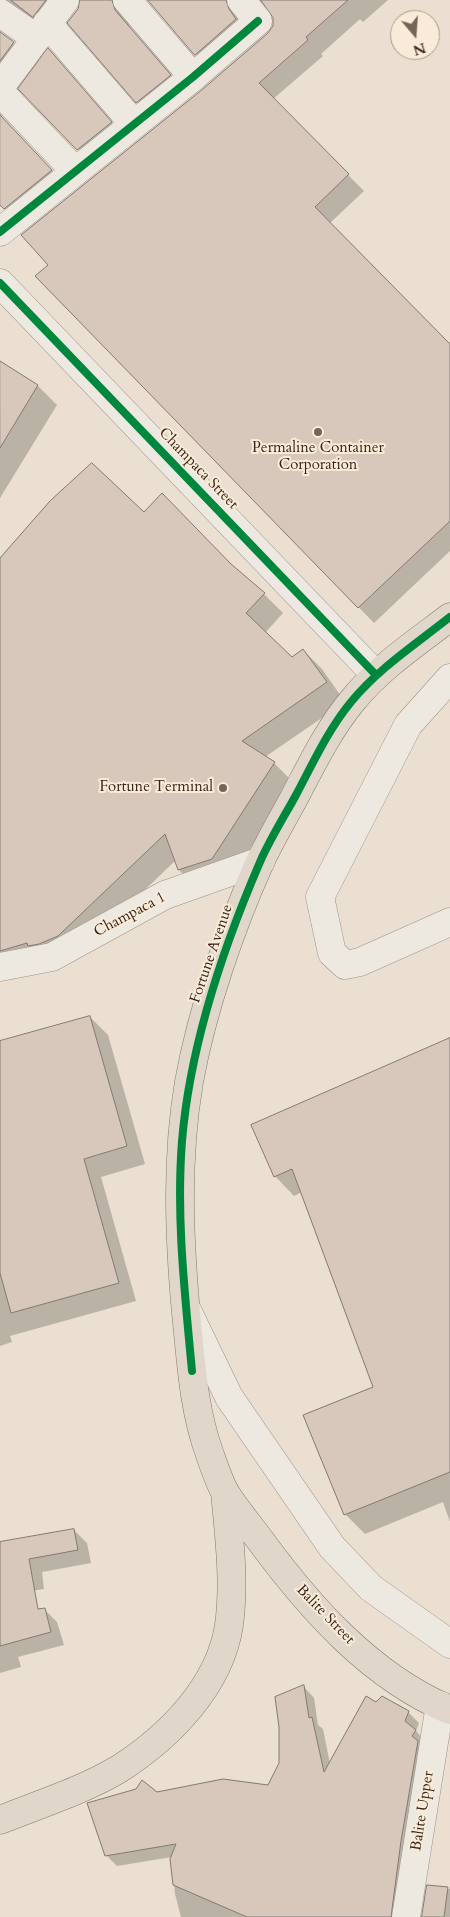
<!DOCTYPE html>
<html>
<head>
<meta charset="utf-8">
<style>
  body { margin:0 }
  #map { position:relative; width:450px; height:1917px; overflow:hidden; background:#eadfd0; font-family:Cardo,serif }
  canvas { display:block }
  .north { position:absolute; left:390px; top:10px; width:50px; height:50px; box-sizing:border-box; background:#f8ecd9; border:1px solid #ab9b8c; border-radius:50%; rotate:162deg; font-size:14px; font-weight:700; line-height:20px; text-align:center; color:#382119 }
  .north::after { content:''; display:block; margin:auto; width:18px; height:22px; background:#766459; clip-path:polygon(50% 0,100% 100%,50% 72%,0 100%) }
</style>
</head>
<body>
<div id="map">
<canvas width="450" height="1917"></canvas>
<div class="north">N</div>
</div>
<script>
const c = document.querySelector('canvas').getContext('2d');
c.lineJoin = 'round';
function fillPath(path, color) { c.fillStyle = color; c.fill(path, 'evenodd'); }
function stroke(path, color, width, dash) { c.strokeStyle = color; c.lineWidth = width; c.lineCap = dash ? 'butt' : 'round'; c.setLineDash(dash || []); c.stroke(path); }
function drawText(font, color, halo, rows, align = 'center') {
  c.font = font + ' Cardo,serif'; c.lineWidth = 4; c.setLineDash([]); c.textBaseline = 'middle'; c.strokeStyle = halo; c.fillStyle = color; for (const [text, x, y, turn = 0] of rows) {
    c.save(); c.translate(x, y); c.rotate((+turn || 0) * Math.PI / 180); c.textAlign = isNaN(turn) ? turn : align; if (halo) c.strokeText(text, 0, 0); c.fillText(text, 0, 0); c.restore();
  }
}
const shadow = new Path2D(`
  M0,0H81L74,1L49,32Z
  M81,0H140L127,19L130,27L185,91L153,117L137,102L69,23L82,3Z
  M143,0H255L241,19L211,70L149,0Z
  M257,0H388L363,22L360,19L321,54L323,56L273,99L364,191L330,223L450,346V551L374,623L37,276L50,265L204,90L269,34L274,26L275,19L263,1Z
  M0,29L1,34L13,43L29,58L0,101Z
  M58,60L121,133L88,159L78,149Z
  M0,106V113L4,120L67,186L20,224L0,205Z
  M0,363L38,386L57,405L0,498Z
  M144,514L234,569L264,594L283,613L265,633L292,658L303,650L322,669L345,702L265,757L274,763L293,782L231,878L198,889L179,870L176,860L77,955L0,970V560Z
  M90,1017L108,1035L145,1164L101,1177L136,1301L10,1336L12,1342L0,1346V1042Z
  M450,1039V1522L443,1502L365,1534L345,1514L375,1387L302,1192L294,1196L275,1176Z
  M74,1530L87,1543L91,1563L42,1572L44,1589L0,1596V1543Z
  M44,1609L57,1622L64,1645L18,1657L21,1667L0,1673V1621Z
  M304,1687L314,1698L318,1725L323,1729L330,1764L377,1704L408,1712L419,1723L416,1731L426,1742L402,1917H181L175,1894L172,1857L117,1866L106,1855L156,1793L269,1787L281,1763Z
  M428,1886L450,1889V1917H423Z`);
const building = new Path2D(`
  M11,0H46L33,17Z
  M80,0H112L115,10L171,75L136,103L67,23L78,9Z
  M148,0H226L229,9L236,19L195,55Z
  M261,0H348L306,37L308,40L259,83L349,174L315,207L450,344V521L358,608L35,276L48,265L21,235L203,89L268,33L273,26V18Z
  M0,32L14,42L0,61Z
  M48,48L112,122L77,150L18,89Z
  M0,115L52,170L4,209L0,205Z
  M0,361L38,385L0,448Z
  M92,463L144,512L162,493L231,564L265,593L246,613L292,657L303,649L327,682L242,741L275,762L212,859L178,870L165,834L58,936L39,944L28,946L27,943L0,951V558L50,501Z
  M90,1016L127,1146L84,1159L119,1283L11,1313L0,1273V1041Z
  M450,1038V1472L344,1515L303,1415L373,1387L292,1169L274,1177L251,1125Z
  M74,1529L78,1550L29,1559L38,1609L45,1608L51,1632L0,1646V1542Z
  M304,1685L309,1718L312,1717L324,1772L366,1696L376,1702L382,1696L409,1711L405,1721L416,1730L412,1736L418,1741L401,1841L391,1917H247L173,1885L170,1859L176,1844L105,1856L87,1803L136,1789L142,1780L157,1792L223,1779L268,1785L279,1763V1727L275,1697Z
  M427,1885L448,1887L444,1917H422Z`);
const minor = new Path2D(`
  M127,0L193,77
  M0,13L36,38
  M47,23L134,124
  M0,87L65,0
  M0,92L75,171
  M0,232L193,77L258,21L241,0
  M0,283L376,675
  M450,678L408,725L320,897L332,953L345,965L360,962L450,922
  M0,967L52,957L165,895L261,861
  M186,1308L229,1397L332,1547L371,1588L450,1644
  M406,1917L440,1705`);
const major = new Path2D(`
  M450,617C416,643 380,667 353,700C328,730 311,766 293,800C282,820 270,841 260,862C230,929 202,1010 189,1082C176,1158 179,1237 186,1313C191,1360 193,1407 209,1452C214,1466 219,1482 226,1494C236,1510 249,1525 260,1540C310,1608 371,1677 450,1710
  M0,1820C40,1804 82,1791 119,1769C169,1737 220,1686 229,1625C235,1581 229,1536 225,1492`);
const cycleway = new Path2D(`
  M0,232L193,77L258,21
  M0,283L376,675
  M192,1371C185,1295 176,1218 182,1141C190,1045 222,950 260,862C270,839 284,817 296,795C313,763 328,730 351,702C379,668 416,644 450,617`);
const markers = [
  [318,432,5,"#766459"],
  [223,788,5,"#766459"]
];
const poiNames = [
  ["Permaline Container",318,449],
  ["Corporation",318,466],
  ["Fortune Terminal",213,788,"right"]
];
const streetNames = [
  ["Champaca Street",198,469,46],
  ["Champaca 1",130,915,-28],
  ["Fortune Avenue",212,954,-71],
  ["Balite Street",325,1615,46],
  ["Balite Upper",423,1811,-81]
];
fillPath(shadow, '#0003');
fillPath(building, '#d8c8bc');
stroke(building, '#837971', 1);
stroke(minor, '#9c9389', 29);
stroke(major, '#837971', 29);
stroke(minor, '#ede8e0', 28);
stroke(major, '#e0d7ca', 28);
stroke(cycleway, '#00873e', 8);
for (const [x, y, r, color] of markers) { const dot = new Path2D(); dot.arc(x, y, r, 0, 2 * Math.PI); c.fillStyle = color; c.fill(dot); stroke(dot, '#f8ecd9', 2); }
drawText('15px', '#382119', '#f8ecd9', poiNames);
drawText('15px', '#382119', '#f8ecd9', streetNames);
</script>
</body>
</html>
